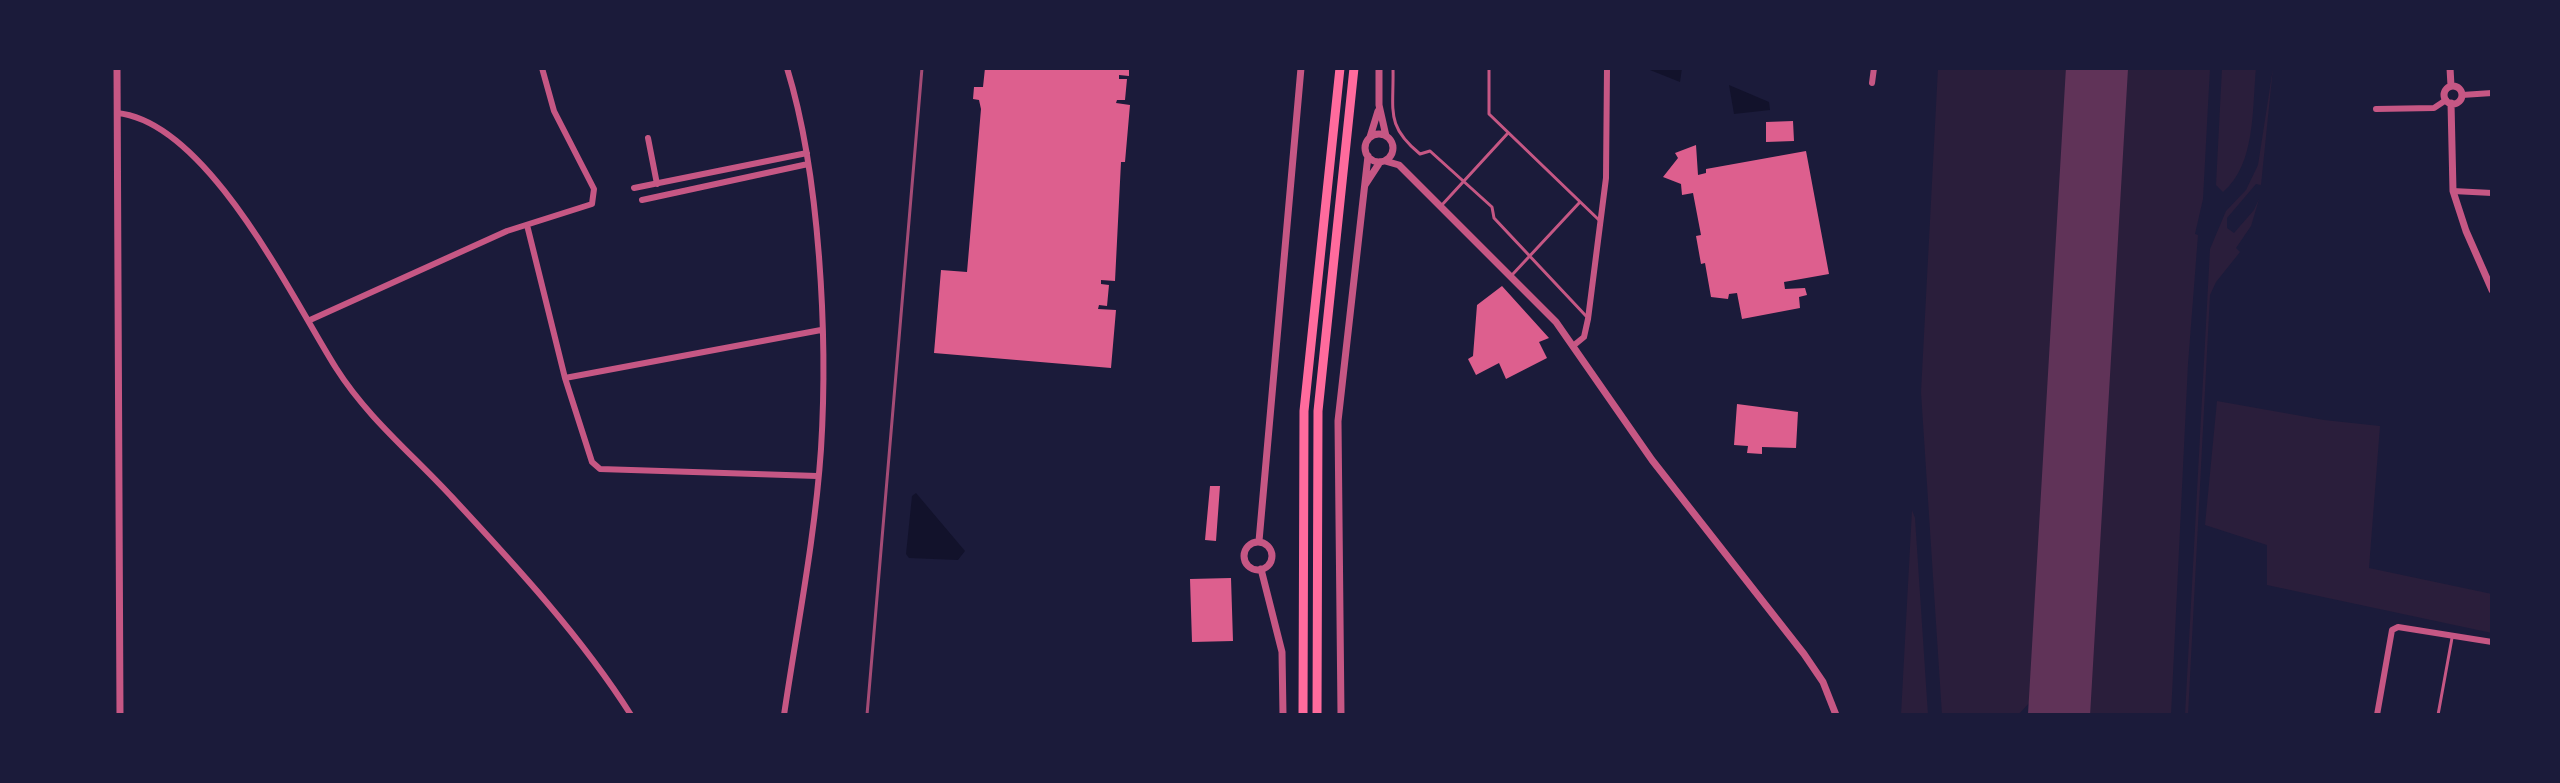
<!DOCTYPE html>
<html>
<head>
<meta charset="utf-8">
<style>
  body { margin:0 }
  #map { position:relative; width:2560px; height:783px; overflow:hidden; background:#1b1b3a; font-family:"Archivo Narrow",sans-serif }
  canvas { display:block }
  .frame { position:absolute; inset:0; border:70px solid #1b1b3a; pointer-events:none }
</style>
</head>
<body>
<div id="map">
<canvas width="2560" height="783"></canvas>
<div class="frame"></div>
</div>
<script>
const c = document.querySelector('canvas').getContext('2d');
c.lineJoin = 'round';
function fillPath(path, color) { c.fillStyle = color; c.fill(path, 'evenodd'); }
function stroke(path, color, width, dash) { c.strokeStyle = color; c.lineWidth = width; c.lineCap = dash ? 'butt' : 'round'; c.setLineDash(dash || []); c.stroke(path); }
const green = new Path2D(`
  M1938,68H2075L2040,685L2031,701L2018,715H1942L1921,392Z
  M2117,68H2210L2203,199L2195,234L2198,235L2188,364L2171,715H2079Z
  M2222,68H2256C2252,108 2256,164 2223,192L2216,185Z
  M2273,68L2261,185L2256,184L2227,218V228L2234,233L2254,210L2259,199L2251,226L2236,248L2240,252L2216,282L2210,295L2188,715H2185L2210,249L2226,211L2246,190L2258,165Z
  M2217,401L2324,420L2380,426L2369,568L2492,594V633L2267,585V545L2205,525Z
  M1912,510L1915,518L1928,715H1901Z`);
const water = new Path2D(`
  M1645,68H1682L1680,82Z
  M1729,85L1769,102L1770,110L1734,114Z
  M916,493L965,551L958,560L909,558L906,554L912,496Z`);
const runway = new Path2D(`
  M2059,715L2097,68`);
const building = new Path2D(`
  M985,68H1129V76L1119,75V79H1127L1125,100H1117L1116,103L1130,105L1125,162H1121L1115,281L1101,280V284L1109,285L1107,306L1099,305L1098,309L1116,310L1111,368L934,353L941,270L967,272L981,109L979,100L973,99L974,87H983Z
  M1793,121L1794,141L1766,142V122Z
  M1696,145L1698,175L1706,173V169L1806,151L1829,274L1784,282L1785,289L1805,288L1807,295L1799,297L1800,308L1742,319L1737,293L1729,294L1728,299L1711,297L1705,263L1701,264L1696,236L1701,235L1693,193L1682,195L1681,184L1663,177L1678,158L1675,153Z
  M1502,286L1549,338L1539,342L1547,358L1506,379L1499,363L1476,375L1468,359L1473,356L1477,305Z
  M1737,404L1798,412L1796,448L1762,447V454L1747,453L1748,446L1734,445Z
  M1210,486H1220L1216,541L1205,540Z
  M1231,578L1233,641L1192,642L1190,579Z`);
const service = new Path2D(`
  M1393,68C1394,111 1385,125 1420,154L1430,151L1492,207L1494,218L1586,316
  M1489,68V114L1600,221
  M1441,206L1508,133
  M1512,275L1580,202
  M2438,715L2452,638`);
const minor = new Path2D(`
  M1872,83L1874,68
  M2462,95L2492,93
  M2376,109L2434,108L2446,100
  M117,113C208,122 292,298 336,368C367,417 411,453 450,495C514,564 581,636 631,715
  M648,138L657,184
  M634,188L807,153
  M2453,191L2492,193
  M642,200L808,164
  M527,225L565,378L592,462L600,469L817,476
  M310,320L507,231L592,204L594,189L554,111L542,68
  M1573,346L1584,337L1588,319L1606,178L1607,68
  M565,378L821,330
  M784,715C797,627 815,538 821,449C828,337 820,175 787,68
  M2377,715L2392,630L2398,627L2492,642`);
const tertiary = new Path2D(`
  M117,68L120,715
  M1379,68V105L1386,136
  M2450,68L2451,86
  M2444 95a9 9 0 1 1 18 0a9 9 0 1 1-18 0Z
  M2451,103L2453,191L2466,231L2492,290
  M1365 148a14 14 0 1 1 28 0a14 14 0 1 1-28 0Z
  M1370,137L1378,111
  M1385,161L1399,165L1556,322L1652,460L1804,654L1823,682L1836,715
  M1365,185L1380,162
  M1259,541L1301,68
  M1244 556a14 14 0 1 1 28 0a14 14 0 1 1-28 0Z
  M1261,569L1282,652L1283,715
  M1341,715L1338,421L1368,156`);
const trunk = new Path2D(`
  M1303,715L1304,411L1340,68
  M1317,715L1318,411L1354,68`);
const rail = new Path2D(`
  M867,715L922,68`);
fillPath(green, '#2a1e3b');
fillPath(water, '#12122b');
stroke(runway, '#603358', 62);
fillPath(building, '#dd5f8e');
stroke(service, '#c65784', 3);
stroke(minor, '#c65784', 6);
stroke(tertiary, '#c65784', 7);
stroke(trunk, '#ff6b9d', 9);
stroke(rail, '#a44b75', 3);
</script>
</body>
</html>
